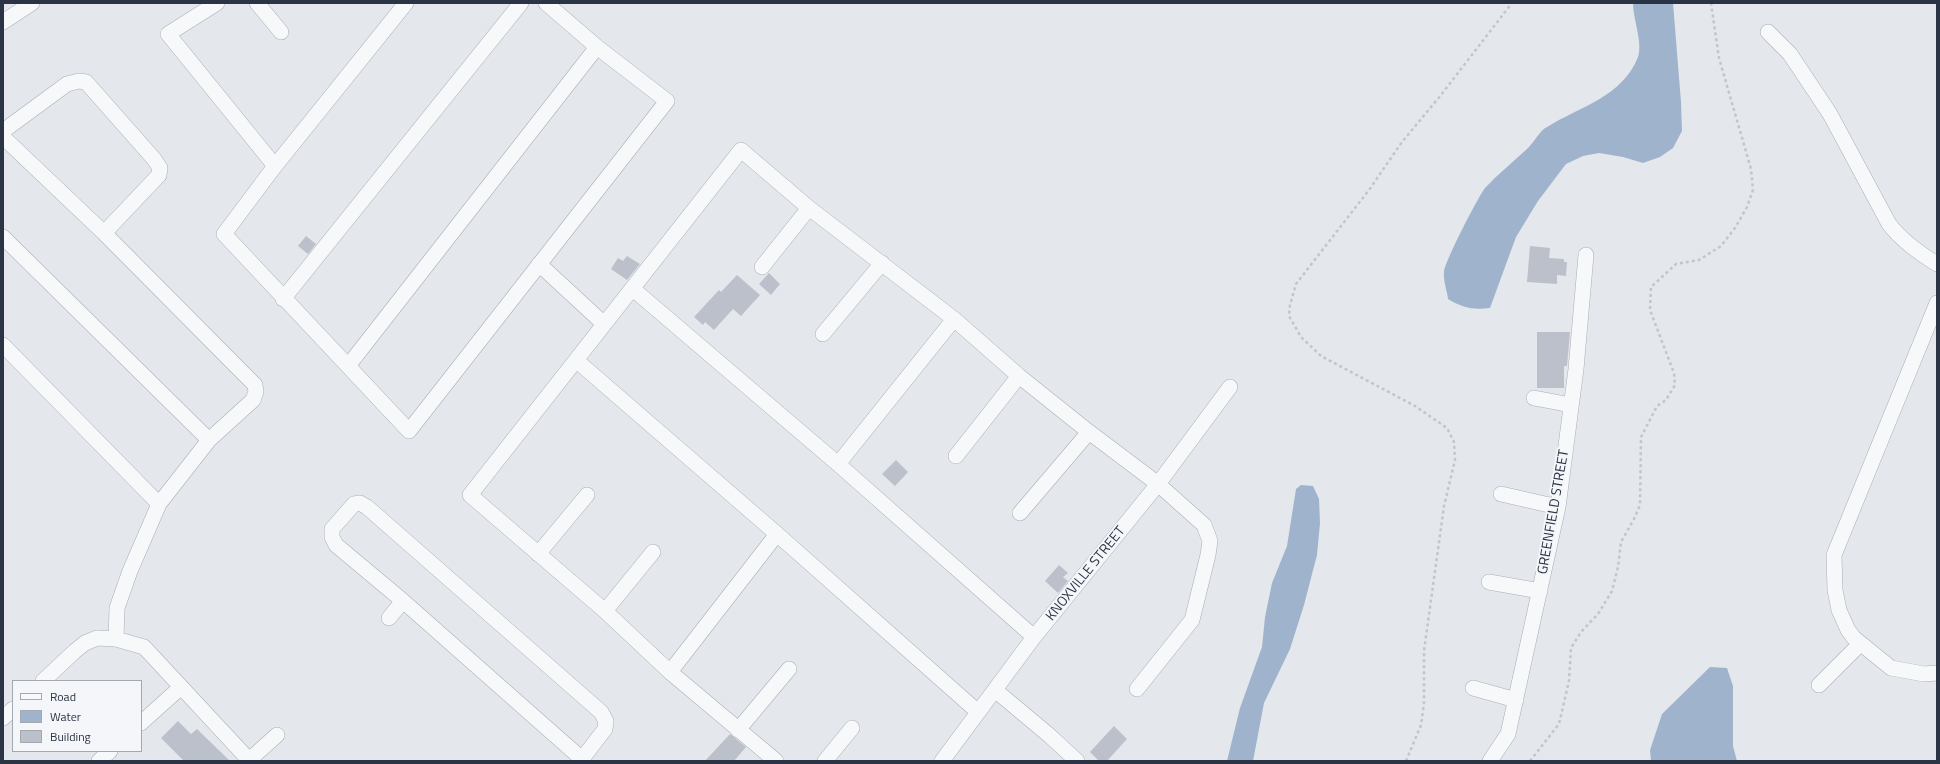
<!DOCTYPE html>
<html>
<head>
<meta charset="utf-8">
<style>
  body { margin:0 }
  #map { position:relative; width:1940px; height:764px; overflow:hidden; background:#e4e7ec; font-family:"Titillium Web",sans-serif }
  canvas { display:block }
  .frame { position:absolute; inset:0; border:4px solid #2b3445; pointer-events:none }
  .legend { position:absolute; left:12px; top:680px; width:130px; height:72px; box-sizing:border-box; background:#f4f6f9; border:1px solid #a4a8b1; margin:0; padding:5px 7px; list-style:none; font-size:12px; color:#2b3445 }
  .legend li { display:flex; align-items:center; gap:8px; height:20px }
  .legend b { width:20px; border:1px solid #a4a8b1 }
</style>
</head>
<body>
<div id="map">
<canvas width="1940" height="764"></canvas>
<div class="frame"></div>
<ul class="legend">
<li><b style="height:5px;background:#f7f8fa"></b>Road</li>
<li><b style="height:11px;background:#9fb4cc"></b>Water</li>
<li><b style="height:11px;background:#bbc0ca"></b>Building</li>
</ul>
</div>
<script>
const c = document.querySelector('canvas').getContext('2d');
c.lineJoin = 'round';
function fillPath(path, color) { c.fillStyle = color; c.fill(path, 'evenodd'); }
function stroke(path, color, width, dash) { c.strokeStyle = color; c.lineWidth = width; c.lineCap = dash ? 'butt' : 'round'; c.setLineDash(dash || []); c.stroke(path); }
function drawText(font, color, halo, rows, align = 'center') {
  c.font = font + ' "Titillium Web",sans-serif'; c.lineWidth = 4; c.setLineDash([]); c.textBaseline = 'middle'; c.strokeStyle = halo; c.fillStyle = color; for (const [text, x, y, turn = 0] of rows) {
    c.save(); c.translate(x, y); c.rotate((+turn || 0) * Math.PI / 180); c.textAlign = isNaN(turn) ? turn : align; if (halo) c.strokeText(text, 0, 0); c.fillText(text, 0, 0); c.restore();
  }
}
const water = new Path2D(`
  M1633,3H1673L1681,102L1682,131L1673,148L1660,157L1643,163L1623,157L1599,153L1583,156L1566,164L1538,201L1516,237L1490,308C1473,310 1463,308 1448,299C1447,291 1443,280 1444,272C1445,261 1478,197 1485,188C1498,174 1513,162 1527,149C1534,143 1539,131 1547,127C1581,106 1622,97 1638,57C1643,43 1633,19 1633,3Z
  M1301,485L1313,486L1319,499L1320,523L1317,555L1304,605L1290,649L1264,703L1253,761H1227L1240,708L1262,647L1265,617L1272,583L1287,546L1296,489Z
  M1710,667L1727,668L1733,686V746L1737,761H1651L1650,750L1662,714Z`);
const building = new Path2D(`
  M306,236L316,244L308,254L298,246Z
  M1530,246L1550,248L1549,258L1564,259V262H1567L1566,276L1557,275V284L1527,282Z
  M627,256L640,264L627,280L611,269L618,258L623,261Z
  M769,273L780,284L771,295L759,284Z
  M737,275L760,295L741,316L733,309L714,330L705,322L703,325L694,317L719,290L721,292Z
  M1537,332H1570L1567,366H1564V388H1537Z
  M896,460L908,472L895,486L882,474Z
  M1059,565L1068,573L1063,577L1068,581L1058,593L1045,581Z
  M178,721L191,734L197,729L230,761H184L161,738Z
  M1114,726L1127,739L1107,761H1099L1090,752Z
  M730,734L746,747L734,761H705Z`);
const path = new Path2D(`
  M1406,761L1421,725L1424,703V651L1444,506L1455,460L1454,442L1447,428L1415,406L1321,356L1301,337L1289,316L1290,305L1296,284L1369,190L1402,142L1441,95L1512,3
  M1530,761L1559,724L1569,681L1571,648L1581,632L1598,614L1612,591L1618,567L1621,542L1634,519L1640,505L1641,437L1657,406L1666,400L1675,385L1674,373L1650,310L1651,287L1676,264L1699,260L1721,246L1735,228L1747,207L1753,190L1751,169L1719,58L1711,3`);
const minor = new Path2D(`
  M217,3L168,34L275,166
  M257,3L281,32
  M406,3L275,166L224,234L409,431L667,101L597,47L546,3
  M3,22L32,3
  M1768,32L1790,54L1830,114L1889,224C1902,241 1919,253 1937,264
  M3,131L67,84L79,81L86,82L154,159L160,168L159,175L104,233
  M3,137L104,233L255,385L256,392L253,400L209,440L159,504L130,571L117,608L116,639
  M3,237L209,440
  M539,264L604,324
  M762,267L809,208
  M633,289L838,464L1034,637
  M283,299L521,3
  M1937,303L1834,555L1835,590L1839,610L1848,630L1854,638L1891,668L1924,674L1937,673
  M823,334L882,263
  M3,345L159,504
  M577,361L777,534L978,712
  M348,366L597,47
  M1534,398L1571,405
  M956,456L1019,376
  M838,464L954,319
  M1501,494L1558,507
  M1020,513L1089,432
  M538,554L587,495
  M1489,582L1540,591
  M605,611L653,552
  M389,618L403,601
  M670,672L777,534
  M43,681L75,651L85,643L97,638L116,639L144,647L250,761
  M1819,685L1860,644
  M1473,688L1516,700
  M995,690L1050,736L1077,761
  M3,718L13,709
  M141,723L181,687
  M738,730L789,669
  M582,759L605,729L606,721L601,712L367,507L360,503L354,504L332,529V537L336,545L403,601L582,759L584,761
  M99,761L110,751
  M248,761L277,735
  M776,761L670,672L605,611L470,495L741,150L809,208L954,319L1019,376L1089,432L1158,484L1204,525L1210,541L1208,555L1192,620L1137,689
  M825,761L852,728
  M942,761L1034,637L1158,484L1230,387
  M1490,761L1508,734L1558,507L1576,369L1586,255`);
const streetNames = [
  ["GREENFIELD STREET",1554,512,-80],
  ["KNOXVILLE STREET",1086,574,-51]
];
fillPath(water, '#9fb4cc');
fillPath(building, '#bbc0ca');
stroke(minor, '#a9aeb7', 16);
stroke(path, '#c2c5cb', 2.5, [3, 3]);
stroke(minor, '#f7f8fa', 15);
drawText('14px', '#2b3445', '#f4f6f9', streetNames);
</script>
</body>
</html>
